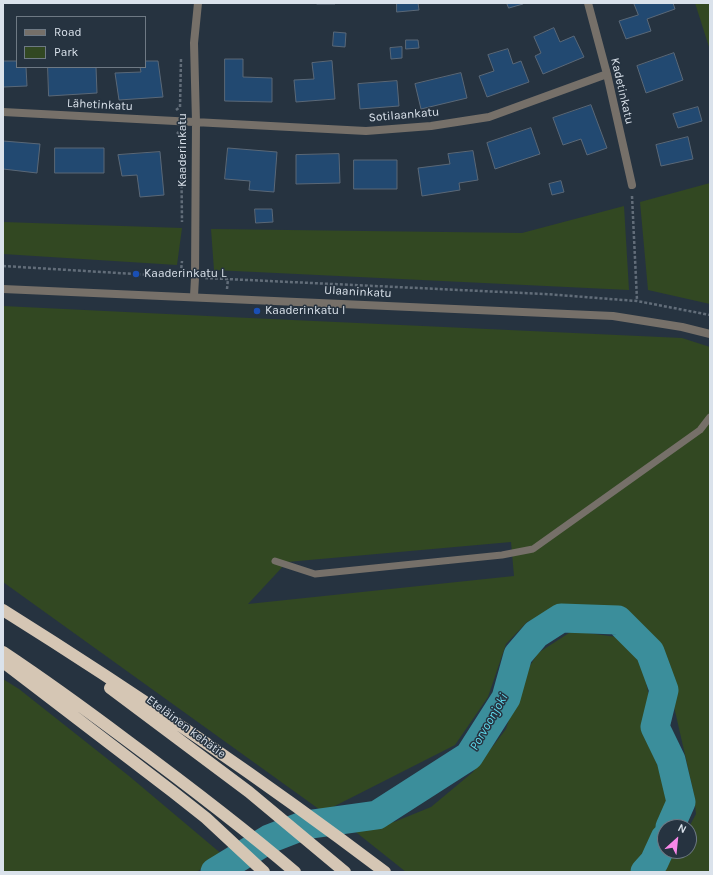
<!DOCTYPE html>
<html>
<head>
<meta charset="utf-8">
<style>
  body { margin:0 }
  #map { position:relative; width:713px; height:875px; overflow:hidden; background:#263340; font-family:Karla,sans-serif }
  canvas { display:block }
  .frame { position:absolute; inset:0; border:4px solid #dae2eb; pointer-events:none }
  .legend { position:absolute; left:16px; top:16px; width:130px; height:52px; box-sizing:border-box; background:#263340; border:1px solid #6e7984; margin:0; padding:5px 7px; list-style:none; font-size:12px; color:#dae2eb }
  .legend li { display:flex; align-items:center; gap:8px; height:20px }
  .legend b { width:20px; border:1px solid #6e7984 }
  .north { position:absolute; left:657px; top:819px; width:40px; height:40px; box-sizing:border-box; background:#263340; border:1px solid #6e7984; border-radius:50%; rotate:27deg; font-size:11px; font-weight:700; line-height:16px; text-align:center; color:#dae2eb }
  .north::after { content:''; display:block; margin:auto; width:14px; height:18px; background:#f988e9; clip-path:polygon(50% 0,100% 100%,50% 72%,0 100%) }
</style>
</head>
<body>
<div id="map">
<canvas width="713" height="875"></canvas>
<div class="frame"></div>
<ul class="legend">
<li><b style="height:5px;background:#767069"></b>Road</li>
<li><b style="height:11px;background:#324822"></b>Park</li>
</ul>
<div class="north">N</div>
</div>
<script>
const c = document.querySelector('canvas').getContext('2d');
c.lineJoin = 'round';
function fillPath(path, color) { c.fillStyle = color; c.fill(path, 'evenodd'); }
function stroke(path, color, width, dash) { c.strokeStyle = color; c.lineWidth = width; c.lineCap = dash ? 'butt' : 'round'; c.setLineDash(dash || []); c.stroke(path); }
function drawText(font, color, halo, rows, align = 'center') {
  c.font = font + ' Karla,sans-serif'; c.lineWidth = 3; c.setLineDash([]); c.textBaseline = 'middle'; c.strokeStyle = halo; c.fillStyle = color; for (const [text, x, y, turn = 0] of rows) {
    c.save(); c.translate(x, y); c.rotate((+turn || 0) * Math.PI / 180); c.textAlign = isNaN(turn) ? turn : align; if (halo) c.strokeText(text, 0, 0); c.fillText(text, 0, 0); c.restore();
  }
}
const green = new Path2D(`
  M695,3H710V50Z
  M710,183V304L648,290L640,202Z
  M624,206L629,290L214,270L211,229L522,233Z
  M3,222L182,228L177,265L3,254Z
  M3,306L228,317L682,338L710,347V872H662L674,851H689V827L696,814L693,790L660,645L622,607H558L527,622L506,644L488,697L455,745L323,812L3,582ZM511,542L514,576L248,604L287,562Z
  M572,631L617,637L641,659L650,701L643,731L669,792L665,813L632,872H406L352,829L394,822L431,807L473,772L506,729L521,680L538,653Z
  M3,679L19,689L129,776L224,856L196,872H8L3,871Z`);
const river = new Path2D(`
  M215,872L269,839L305,825L377,815L469,756L506,698L518,655L536,634L561,618L618,620L650,652L664,690L655,727L671,760L681,802L670,827
  M645,872L654,862L665,838`);
const building = new Path2D(`
  M317,3H335V4H317Z
  M397,3H418L419,10L397,12Z
  M507,3H523V4L509,8Z
  M634,3H673L675,9L647,19L651,31L626,39L619,21L638,15Z
  M554,28L560,42L574,36L584,57L543,74L535,56L541,53L534,37Z
  M334,32L346,33L345,47L333,46Z
  M406,40H418L419,48L406,49Z
  M402,47V58L391,59L390,48Z
  M508,49L513,64L521,61L529,82L487,97L479,76L494,71L488,55Z
  M674,53L683,80L646,93L637,66Z
  M225,59H243V77L272,78V102L225,101Z
  M3,61H17V67H26L27,86L3,87Z
  M145,61H158L163,97L119,100L115,73L141,72L140,67H145Z
  M332,61L335,99L296,102L294,80L314,79L312,63Z
  M48,67H96L97,93L49,96Z
  M461,73L467,98L421,109L415,84Z
  M397,81L399,106L360,109L358,84Z
  M591,105L607,148L587,155L581,139L563,145L553,118Z
  M698,107L702,121L678,128L673,114Z
  M531,128L540,154L495,169L487,143Z
  M688,137L693,159L661,166L656,145Z
  M3,141L40,144L37,173L3,169Z
  M55,148H104V173H55Z
  M228,148L277,152L274,192L249,190L250,181L225,179Z
  M473,151L478,180L459,183L460,190L422,196L418,168L450,164L448,154Z
  M160,152L164,195L140,197L137,175L122,176L118,155Z
  M339,154L340,183L296,184V155Z
  M354,160H397V189H354Z
  M561,181L564,192L552,195L549,184Z
  M255,209H272L273,222L256,223Z`);
const path = new Path2D(`
  M176,110L180,107L181,58
  M177,132L181,136L182,222
  M632,196L637,300
  M3,266L184,277
  M176,276L181,271L182,261
  M205,278L545,294L637,301L710,315
  M227,289L228,279`);
const service = new Path2D(`
  M275,561L315,574L502,555L533,549L700,430L710,417`);
const minor = new Path2D(`
  M588,3L607,74L632,185
  M3,112L366,131L431,126L489,117L607,74
  M194,296L195,278L196,122L194,43L198,3`);
const tertiary = new Path2D(`
  M3,289L613,316L682,327L710,334`);
const motorway = new Path2D(`
  M3,610C134,692 262,779 385,872
  M3,652C45,680 85,709 125,739C183,782 240,825 295,872
  M3,662L173,792L206,818L264,872
  M110,688L249,792L345,872`);
const markers = [
  [136,274,4,"#1a4fb4"],
  [257,311,4,"#1a4fb4"]
];
const streetNames = [
  ["Kadetinkatu",622,91,77],
  ["Lähetinkatu",100,105,3],
  ["Sotilaankatu",404,115,-5],
  ["Kaaderinkatu",183,150,-90],
  ["Ulaaninkatu",358,292,3],
  ["Eteläinen kehätie",186,727,37]
];
const poiNames = [
  ["Kaaderinkatu L",144,274],
  ["Kaaderinkatu I",265,311]
];
const waterNames = [
  ["Porvoonjoki",489,722,-60]
];
fillPath(green, '#324822');
stroke(river, '#3b8e9b', 29);
fillPath(building, '#224971');
stroke(building, '#5a6877', 1);
stroke(path, '#626d79', 2.5, [3, 2]);
stroke(service, '#767069', 7);
stroke(minor, '#767069', 8);
stroke(tertiary, '#767069', 8);
stroke(motorway, '#d5c6b4', 12);
for (const [x, y, r, color] of markers) { const dot = new Path2D(); dot.arc(x, y, r, 0, 2 * Math.PI); c.fillStyle = color; c.fill(dot); stroke(dot, '#263340', 1.5); }
drawText('12px', '#dae2eb', '#263340', streetNames);
drawText('12px', '#dae2eb', '#263340', poiNames, 'left');
drawText('italic 13px', '#5ed9ec', '#263340', waterNames);
</script>
</body>
</html>
